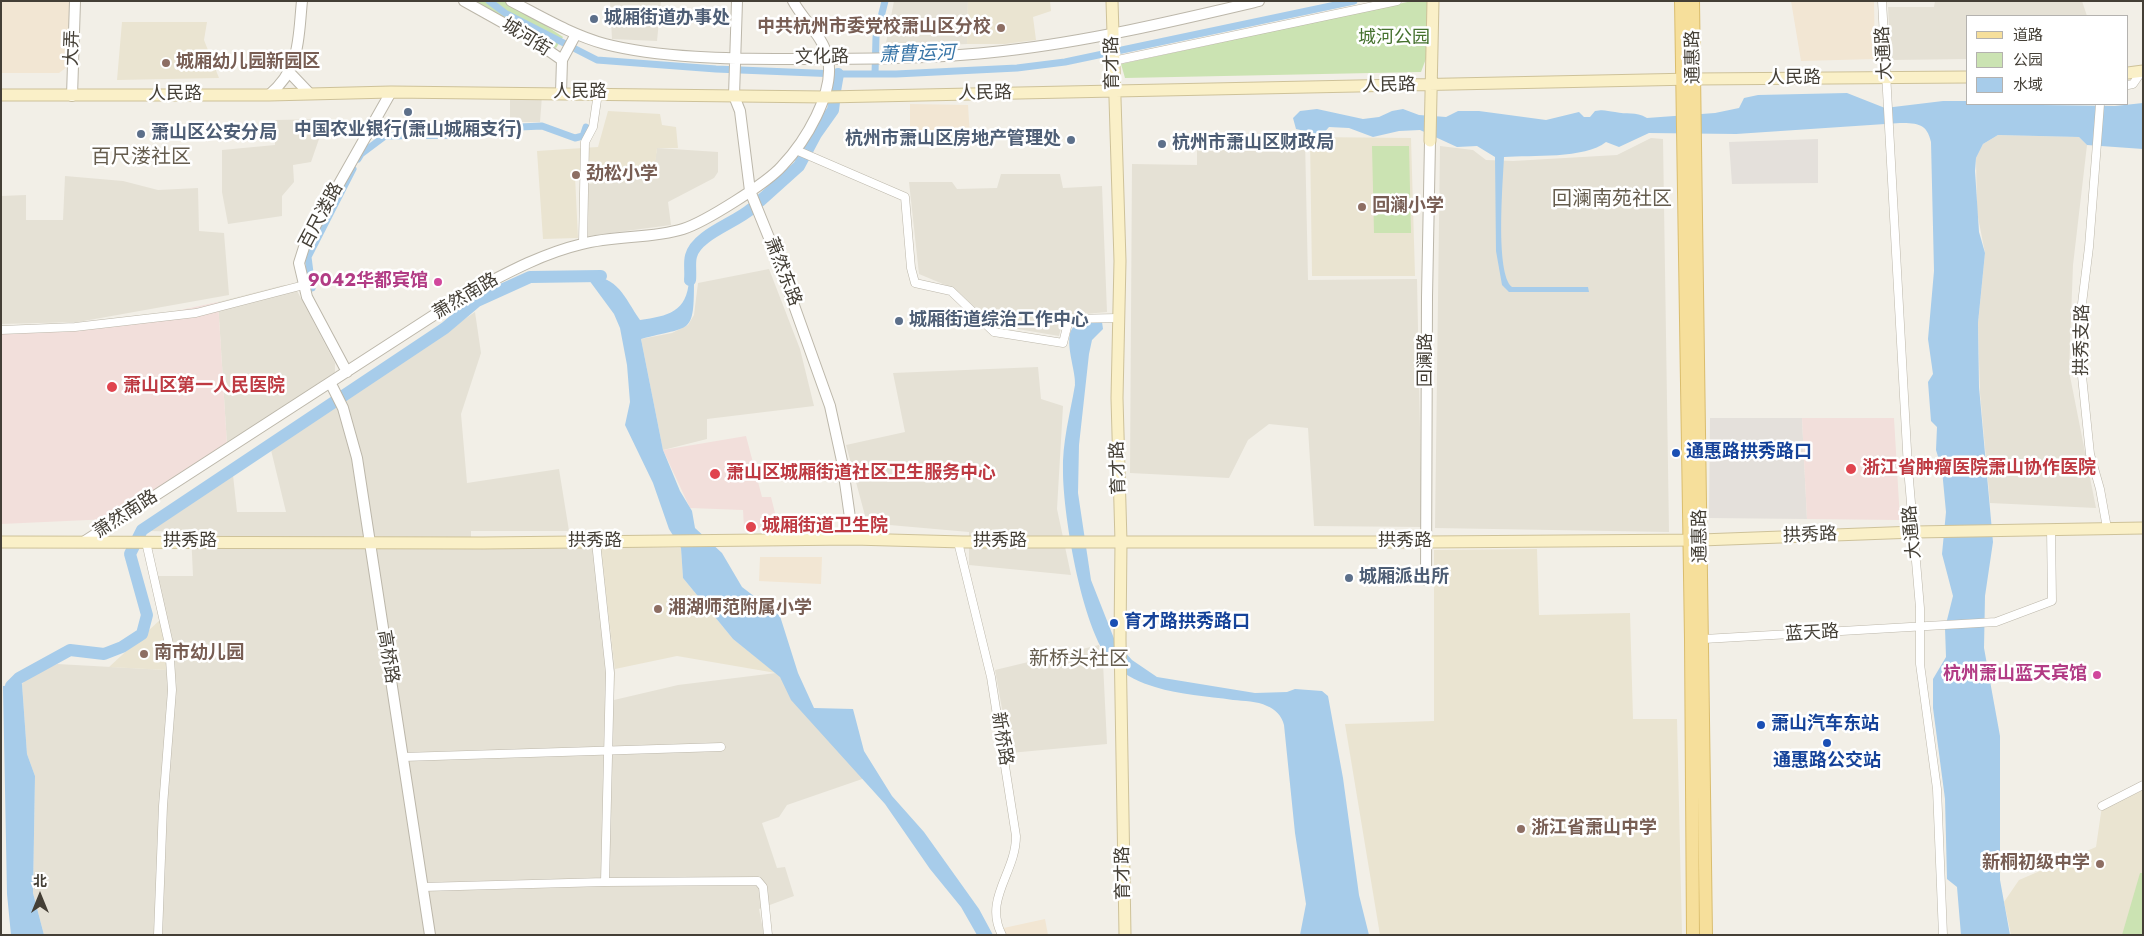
<!DOCTYPE html>
<html>
<head>
<meta charset="utf-8">
<style>
  body { margin:0 }
  #map { position:relative; width:2144px; height:936px; overflow:hidden; background:#f2efe7; font-family:Jost,"Noto Sans SC",sans-serif }
  canvas { display:block }
  .frame { position:absolute; inset:0; border:2px solid #443f36; pointer-events:none }
  .legend { position:absolute; left:1966px; top:15px; width:162px; height:90px; box-sizing:border-box; background:#fff; border:1px solid #b4b2af; margin:0; padding:6px 9px; list-style:none; font-size:15px; color:#443f36 }
  .legend li { display:flex; align-items:center; gap:10px; height:25px }
  .legend b { width:25px; border:1px solid #b4b2af }
  .north { position:absolute; left:15px; top:871px; width:50px; height:50px; -webkit-text-stroke:4px #fff; paint-order:stroke; rotate:0deg; font-size:14px; font-weight:700; line-height:20px; text-align:center; color:#443f36 }
  .north::after { content:''; display:block; margin:auto; width:18px; height:22px; background:#443f36; clip-path:polygon(50% 0,100% 100%,50% 72%,0 100%) }
</style>
</head>
<body>
<div id="map">
<canvas width="2144" height="936"></canvas>
<div class="frame"></div>
<ul class="legend">
<li><b style="height:6px;background:#f6df9b"></b>道路</li>
<li><b style="height:14px;background:#cbe3b2"></b>公园</li>
<li><b style="height:14px;background:#a7ccea"></b>水域</li>
</ul>
<div class="north">北</div>
</div>
<script>
const c = document.querySelector('canvas').getContext('2d');
c.lineJoin = 'round';
function fillPath(path, color) { c.fillStyle = color; c.fill(path, 'evenodd'); }
function stroke(path, color, width, dash) { c.strokeStyle = color; c.lineWidth = width; c.lineCap = dash ? 'butt' : 'round'; c.setLineDash(dash || []); c.stroke(path); }
function drawText(font, color, halo, rows, align = 'center') {
  c.font = font + ' Jost,"Noto Sans SC",sans-serif'; c.lineWidth = 5; c.setLineDash([]); c.textBaseline = 'middle'; c.strokeStyle = halo; c.fillStyle = color; for (const [text, x, y, turn = 0] of rows) {
    c.save(); c.translate(x, y); c.rotate((+turn || 0) * Math.PI / 180); c.textAlign = isNaN(turn) ? turn : align; if (halo) c.strokeText(text, 0, 0); c.fillText(text, 0, 0); c.restore();
  }
}
const residential = new Path2D(`
  M610,1H661L657,41L612,39Z
  M894,1H968L967,44L885,48Z
  M1935,1H2082L2087,16H1968V59L1891,60L1888,7H1934Z
  M510,95L542,96L540,122H510Z
  M326,119L311,162L293,165L294,182L282,196V216L228,224L222,192V150L275,145V120Z
  M1998,135L2079,137L2087,145L2073,265L2069,371L2096,508L1990,503L1980,393L1978,323L1985,253L1977,212L1976,158L1983,144Z
  M1197,137L1305,139L1308,280L1417,279L1422,527L1314,526L1308,428L1269,424L1248,440L1229,478L1130,473L1132,164L1197,165Z
  M1651,138L1663,139L1669,532L1435,528L1440,146L1473,150L1486,160L1513,161L1617,155Z
  M657,148L718,152V172L714,178L668,202L671,225L588,236V184L653,174Z
  M1001,174H1060L1063,188L1102,186L1107,312L1064,316L1059,336L994,325L955,289L919,274L909,182H952L957,189L997,188Z
  M65,176L123,181L158,190L198,188L199,231L224,233L229,295L78,322L1,324V196L26,195V220H63Z
  M769,269L800,349L814,406L707,419V439L663,450L641,339L672,333L688,325L694,315L698,283Z
  M284,285L295,287L335,363V372L227,445L218,302Z
  M475,312L481,353L461,414L467,483L559,469L569,531H471V549L600,547L615,669L614,700L678,685L784,672L868,777L787,805L779,817L762,823L777,868L785,867L794,896L759,909L764,935H44L33,893L35,776L27,754L22,684L29,676L57,664L166,670V641L151,576H193L191,532L150,531L233,475L237,512H286L271,450Z
  M1038,367L1041,399L1063,406L1057,509L1071,575L969,565V532L867,523L846,445L905,432L893,373Z
  M1099,645L1103,663L1107,744L1010,753L995,670Z`);
const commercial = new Path2D(`
  M1,1H70L67,67L59,73H1Z
  M1791,1H1874L1875,59L1801,61Z
  M910,104L968,105L970,137L910,138Z
  M760,557H822L821,584L759,581Z
  M1045,919L1048,935H1002L999,929Z`);
const industrial = new Path2D(`
  M1818,139V183L1732,184L1729,142Z
  M1710,418H1802L1807,519L1709,518Z`);
const education = new Path2D(`
  M968,1H1050L1051,11L1033,17L1036,40L1005,44H967Z
  M122,22H207L204,40L219,78L117,80Z
  M608,111L660,114L662,125L676,127L678,148H657L654,174L575,176L578,238L543,239L537,151L598,147Z
  M1310,137L1411,138L1415,276H1312Z
  M600,547L681,548L683,578L733,639L776,673L677,656L615,669Z
  M1537,549L1539,615L1630,613L1633,719H1677L1682,935H1380L1345,724L1434,721V550Z
  M161,619L166,641V670L109,667Z
  M2143,785V935H2011L2004,902L2019,880L2096,847L2102,806Z`);
const medical = new Path2D(`
  M218,302L227,445L110,519L1,524V328L121,323Z
  M1802,418H1894L1900,520L1807,519Z
  M746,436L762,497H771L779,529L744,528L743,510L690,508L663,450Z`);
const green = new Path2D(`
  M472,1H509L563,37L556,48Z
  M1412,1H1428L1427,56L1421,72L1125,78L1121,64Z
  M1372,146H1409L1411,233H1374Z
  M2140,873H2143V935H2122Z`);
const water = new Path2D(`
  M1847,93L1885,108L1943,101H1968V104L2115,106L2143,103V149L2087,145L2079,137L1998,135L1983,144L1976,158L1975,171L1979,232L1985,253L1978,323L1979,387L1993,542L1985,596L1984,648L2000,736V880L2010,935H1961L1957,887L1947,879L1945,799L1933,708V679L1946,657L1945,628L1953,596L1942,554L1946,512L1942,470L1936,450L1937,427L1931,421L1928,382L1933,374L1928,339L1934,271L1931,142C1927,124 1918,123 1900,123L1736,134L1649,133L1619,147L1606,142C1585,159 1531,155 1504,157C1503,181 1495,274 1512,287H1588L1589,292H1509L1502,285L1496,251L1495,157L1477,146L1457,147L1420,130L1399,131L1373,137L1349,128L1329,127L1322,135L1296,129L1293,118L1300,111L1317,109L1363,119L1379,117L1392,111L1403,109L1419,115L1446,117L1458,111H1479L1546,120L1579,112L1584,117H1590L1595,111C1604,109 1607,111 1615,112C1627,115 1635,111 1647,118L1715,113L1739,108L1744,98L1758,95Z
  M586,276C618,275 624,297 640,320C668,316 687,312 689,280L694,278C694,337 692,325 641,339L663,450L680,491L692,511L695,528L722,553L742,587L780,616L798,673L814,708L853,709L864,751L892,796L924,832L979,909L993,935H977L961,907L930,869L885,804L791,700L780,677L733,639L683,578L681,548L669,529L653,483L625,425L630,402L627,365L620,328L614,314Z
  M1102,322L1103,329L1092,340L1089,354L1079,445L1078,493L1091,580L1115,641L1132,660L1157,677L1255,693L1287,692L1295,689L1322,691L1328,696L1343,778L1359,895L1369,935H1300L1306,904L1295,833L1284,725C1282,716 1275,709 1267,706C1257,701 1244,701 1233,700C1207,696 1180,695 1155,687C1141,683 1126,676 1115,666C1083,639 1063,514 1063,472C1062,443 1070,414 1075,385C1077,370 1058,329 1080,323C1087,321 1095,322 1102,322Z
  M22,684L27,754L35,776L33,893L44,935H11L7,894L3,686Z`);
const canal = new Path2D(`
  M489,1L505,13L597,60L716,69L838,74H896L1017,68L1065,62L1354,1
  M875,74L876,37L885,1
  M358,159L361,154L385,136L469,135L497,128L542,126L575,138L583,136L586,127
  M312,288L308,257L353,169`);
const river = new Path2D(`
  M835,91L838,74
  M760,201L799,166L816,134L833,110L834,102
  M690,280C691,272 689,263 691,256C696,235 735,223 751,209
  M11,686L19,678L70,650L104,654L122,647L142,634L147,615L130,554L142,530L445,328L477,301L530,277L601,276`);
const minor = new Path2D(`
  M1882,1L1908,468L1920,608V664L1937,789L1943,935
  M1113,61L1397,1
  M2128,85L2133,84L2142,71
  M2100,104L2089,247L2079,328L2082,376L2090,454L2100,489L2107,528
  M796,150L905,197L911,268L915,283L951,291L994,332L1063,343L1069,319L1118,318
  M583,243L585,142L593,127L598,93
  M1,330L75,327L196,313L304,285
  M146,542L169,644L172,690L163,806L158,935
  M596,542L610,673L605,882
  M958,542L991,677L1016,836C1016,873 983,899 1002,935
  M1704,639L1996,622L2052,601L2051,529
  M403,757L721,747
  M2102,806L2143,785
  M423,887L605,882L758,881L763,887L768,935`);
const tertiary = new Path2D(`
  M464,1L532,39L562,60
  M511,1C542,17 572,35 605,44C659,58 732,59 788,59C857,59 934,59 1003,51C1090,41 1174,21 1259,1
  M737,1L734,96L740,111L750,191L776,255L830,406L842,461L853,539
  M289,72L310,94
  M561,93L562,60L576,34
  M269,95C301,68 298,39 302,1
  M72,96L75,1
  M347,372L307,297L299,263L305,244L391,92
  M331,384L343,408L357,458L430,935
  M85,541L465,295C503,275 540,254 582,244C615,235 651,239 683,229C705,222 767,183 782,166C805,142 835,93 828,59C824,37 803,20 793,1
  M1426,580L1427,297L1430,141`);
const secondary = new Path2D(`
  M1112,1L1120,261L1117,398L1121,542L1120,639L1125,935
  M2128,73L2143,71
  M1,95H269L391,92L826,97L1694,79L1968,77
  M1430,141L1433,1
  M1,542L483,543L853,539L963,542H1427L1701,540L1915,532L2143,528`);
const primary = new Path2D(`
  M1681,1L1691,639L1693,935
  M1693,1L1706,935`);
const markers = [
  [594,19,5,"#5c6f8a"],
  [1001,28,5,"#8d6e63"],
  [166,63,5,"#8d6e63"],
  [408,112,5,"#5c6f8a"],
  [141,134,5,"#5c6f8a"],
  [1071,140,5,"#5c6f8a"],
  [1162,144,5,"#5c6f8a"],
  [576,175,5,"#8d6e63"],
  [1362,207,5,"#8d6e63"],
  [438,282,5,"#d1479c"],
  [899,321,5,"#5c6f8a"],
  [112,387,6,"#e0444e"],
  [1676,453,5,"#1a4fb4"],
  [1851,469,6,"#e0444e"],
  [715,474,6,"#e0444e"],
  [751,527,6,"#e0444e"],
  [1349,578,5,"#5c6f8a"],
  [658,609,5,"#8d6e63"],
  [1114,623,5,"#1a4fb4"],
  [144,654,5,"#8d6e63"],
  [2097,675,5,"#d1479c"],
  [1761,725,5,"#1a4fb4"],
  [1827,743,5,"#1a4fb4"],
  [1521,829,5,"#8d6e63"],
  [2100,864,5,"#8d6e63"]
];
const serviceNames = [
  ["城厢街道办事处",604,19],
  ["中国农业银行(萧山城厢支行)",408,131,"center"],
  ["萧山区公安分局",151,134],
  ["杭州市萧山区房地产管理处",1061,140,"right"],
  ["杭州市萧山区财政局",1172,144],
  ["城厢街道综治工作中心",909,321],
  ["城厢派出所",1359,578]
];
const educationNames = [
  ["中共杭州市委党校萧山区分校",991,28,"right"],
  ["城厢幼儿园新园区",176,63],
  ["劲松小学",586,175],
  ["回澜小学",1372,207],
  ["湘湖师范附属小学",668,609],
  ["南市幼儿园",154,654],
  ["浙江省萧山中学",1531,829],
  ["新桐初级中学",2090,864,"right"]
];
const streetNames = [
  ["城河街",526,38,32],
  ["大弄",73,48,-88],
  ["大通路",1885,53,-93],
  ["通惠路",1694,57,-91],
  ["文化路",822,58,-1],
  ["育才路",1113,63,-91],
  ["人民路",1794,79],
  ["人民路",1389,86,-1],
  ["人民路",580,93],
  ["人民路",985,94,-1],
  ["人民路",175,95],
  ["百尺溇路",322,216,-62],
  ["萧然东路",782,272,69],
  ["萧然南路",466,297,-31],
  ["拱秀支路",2083,340,-89],
  ["回澜路",1427,360,-90],
  ["育才路",1119,468,-92],
  ["萧然南路",126,515,-33],
  ["大通路",1913,532,-95],
  ["通惠路",1701,536,-91],
  ["拱秀路",1810,536,-2],
  ["拱秀路",190,542],
  ["拱秀路",595,542],
  ["拱秀路",1000,542],
  ["拱秀路",1405,542],
  ["蓝天路",1812,634,-3],
  ["高桥路",387,657,81],
  ["新桥路",1001,739,81],
  ["育才路",1124,873,-91]
];
const parkNames = [
  ["城河公园",1394,39]
];
const hotelNames = [
  ["9042华都宾馆",428,282],
  ["杭州萧山蓝天宾馆",2087,675]
];
const healthNames = [
  ["萧山区第一人民医院",123,387],
  ["浙江省肿瘤医院萧山协作医院",1862,469],
  ["萧山区城厢街道社区卫生服务中心",726,474],
  ["城厢街道卫生院",762,527]
];
const transitNames = [
  ["通惠路拱秀路口",1686,453],
  ["育才路拱秀路口",1124,623],
  ["萧山汽车东站",1771,725],
  ["通惠路公交站",1827,762,"center"]
];
const waterNames = [
  ["萧曹运河",917,55,-2]
];
const quarterNames = [
  ["百尺溇社区",141,158],
  ["回澜南苑社区",1612,200],
  ["新桥头社区",1079,660]
];
fillPath(residential, '#e5e1d5');
fillPath(commercial, '#f2e6d3');
fillPath(industrial, '#e4e0db');
fillPath(education, '#eae4d1');
fillPath(medical, '#f2dfdb');
fillPath(green, '#cbe3b2');
fillPath(water, '#a7ccea');
stroke(canal, '#a7ccea', 7);
stroke(river, '#a7ccea', 12);
stroke(minor, '#bcb7aa', 9);
stroke(tertiary, '#bcb7aa', 12);
stroke(secondary, '#cec299', 13);
stroke(primary, '#dabd6d', 14);
stroke(minor, '#fff', 8);
stroke(tertiary, '#fff', 10);
stroke(secondary, '#faf0c8', 11);
stroke(primary, '#f6df9b', 12);
for (const [x, y, r, color] of markers) { const dot = new Path2D(); dot.arc(x, y, r, 0, 2 * Math.PI); c.fillStyle = color; c.fill(dot); stroke(dot, '#fff', 2); }
drawText('bold 18px', '#4e5e75', '#fff', serviceNames, 'left');
drawText('bold 18px', '#785e54', '#fff', educationNames, 'left');
drawText('18px', '#443f36', '#fff', streetNames);
drawText('18px', '#45712e', '#fff', parkNames);
drawText('bold 18px', '#b23c85', '#fff', hotelNames, 'right');
drawText('bold 18px', '#be3a42', '#fff', healthNames, 'left');
drawText('bold 18px', '#164399', '#fff', transitNames, 'left');
drawText('italic 19px', '#3875a7', '#fff', waterNames);
drawText('20px', '#665d4e', '#fff', quarterNames);
</script>
</body>
</html>
